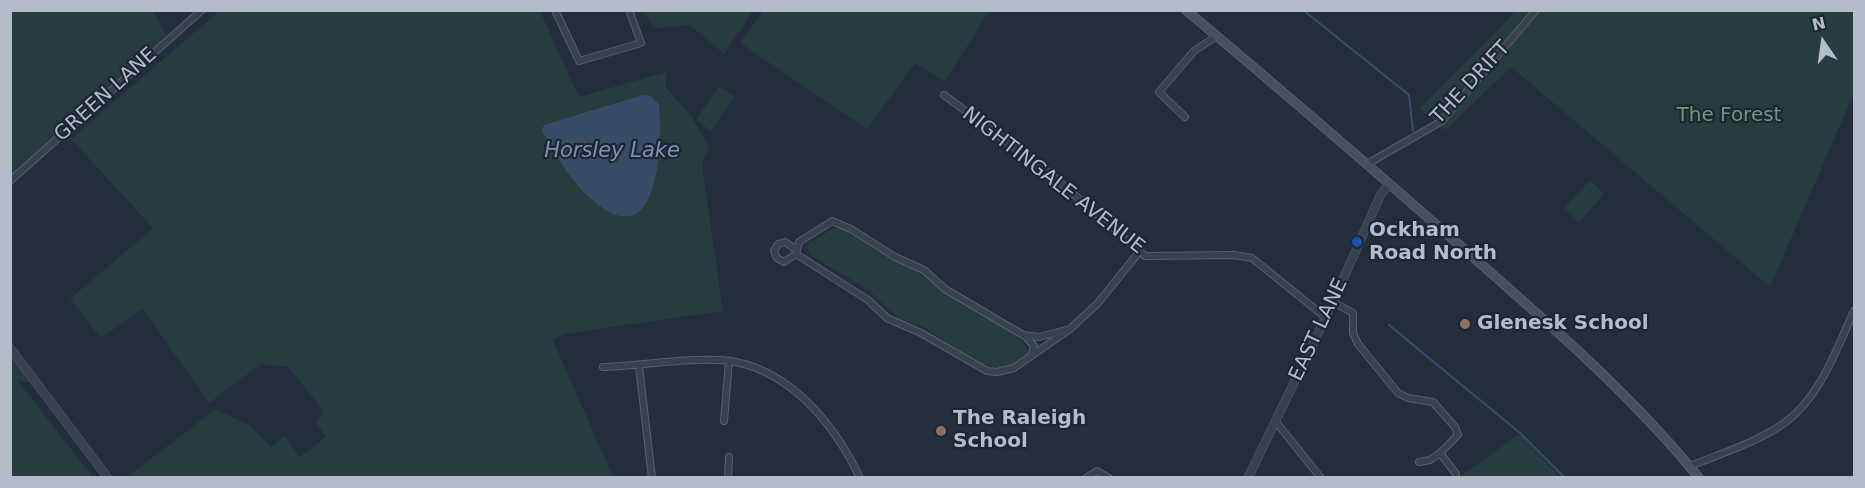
<!DOCTYPE html>
<html>
<head>
<meta charset="utf-8">
<style>
  body { margin:0 }
  #map { position:relative; width:1865px; height:488px; overflow:hidden; background:#242f3e; font-family:"DejaVu Sans",sans-serif }
  canvas { display:block }
  .frame { position:absolute; inset:0; border:12px solid #b4bcc9; pointer-events:none }
  .north { position:absolute; left:1793px; top:12px; width:60px; height:60px; -webkit-text-stroke:4px #1d2633; paint-order:stroke; rotate:347deg; font-size:16px; font-weight:700; line-height:24px; text-align:center; color:#b4bcc9 }
  .north::after { content:''; display:block; margin:auto; width:21px; height:27px; background:#b4bcc9; clip-path:polygon(50% 0,100% 100%,50% 72%,0 100%) }
</style>
</head>
<body>
<div id="map">
<canvas width="1865" height="488"></canvas>
<div class="frame"></div>
<div class="north">N</div>
</div>
<script>
const c = document.querySelector('canvas').getContext('2d');
c.lineJoin = 'round';
function fillPath(path, color) { c.fillStyle = color; c.fill(path, 'evenodd'); }
function stroke(path, color, width, dash) { c.strokeStyle = color; c.lineWidth = width; c.lineCap = dash ? 'butt' : 'round'; c.setLineDash(dash || []); c.stroke(path); }
function drawText(font, color, halo, rows, align = 'center') {
  c.font = font + ' "DejaVu Sans",sans-serif'; c.lineWidth = 4.5; c.setLineDash([]); c.textBaseline = 'middle'; c.strokeStyle = halo; c.fillStyle = color; for (const [text, x, y, turn = 0] of rows) {
    c.save(); c.translate(x, y); c.rotate((+turn || 0) * Math.PI / 180); c.textAlign = isNaN(turn) ? turn : align; if (halo) c.strokeText(text, 0, 0); c.fillText(text, 0, 0); c.restore();
  }
}
const green = new Path2D(`
  M764,10H989V11L945,82L915,63L867,129L740,43Z
  M11,11H153L168,39L11,181Z
  M219,11H540L579,97L666,72V88L690,114L709,146L702,165L723,311L563,334L553,340L613,477H127L216,409L249,425L271,447L284,436L300,457L326,437L316,423L324,411L288,367L261,364L209,403L143,309L101,338L70,299L153,228L71,139Z
  M643,11H753L724,54L690,25L654,28Z
  M1516,11H1854V93L1770,287L1511,67L1446,130L1419,109Z
  M719,86L735,97L711,131L696,120Z
  M1590,180L1604,194L1579,222L1564,208Z
  M834,228H842L894,261L923,272L939,289L1019,337L1027,348V356L1012,366L996,368L980,364L923,327L898,318L868,290L809,254L807,244Z
  M10,354L32,383L17,380L93,477H11Z
  M1519,434L1560,477H1459Z`);
const water = new Path2D(`
  M643,95L651,96L659,105C663,154 657,266 584,192C566,175 555,152 542,131L544,125Z`);
const stream = new Path2D(`
  M1303,10L1409,95L1413,131
  M1389,325L1520,433L1565,478`);
const minor = new Path2D(`
  M555,10L579,61L641,43L629,10
  M944,95L1049,173L1145,256L1234,255L1252,258L1325,317
  M1185,117L1159,92L1194,51L1217,36
  M1367,164L1442,121L1536,10
  M10,181L202,10
  M832,221L851,229L895,257L924,270L945,289L1023,335L1039,337L1070,329L1014,368L997,372L987,371L921,333L887,318L868,300L796,254L799,242Z
  M795,249L785,242L778,244L774,251L777,258L784,262L796,254
  M1333,302L1353,313V333L1358,344L1398,393L1408,398L1433,402L1455,427L1458,435L1440,453L1456,474
  M1070,329L1098,303L1139,252
  M1026,337L1034,346L1031,356
  M639,366L652,478
  M603,367C640,366 703,355 736,362C794,374 836,427 860,478
  M724,421L729,361
  M1276,422L1321,478
  M1419,462L1430,460L1440,453
  M1690,466C1722,453 1759,442 1787,421C1821,395 1837,348 1854,311
  M728,478L729,457
  M1086,478L1097,471L1109,478`);
const tertiary = new Path2D(`
  M10,348L108,478
  M1248,478L1333,302L1380,196L1389,184`);
const secondary = new Path2D(`
  M1186,10C1280,89 1373,169 1465,250C1547,322 1630,393 1699,478`);
const markers = [
  [1357,242,6,"#1a4fb4"],
  [1465,324,6,"#8d6e63"],
  [941,431,6,"#8d6e63"]
];
const streetNames = [
  ["THE DRIFT",1471,83,-47],
  ["GREEN LANE",106,95,-42],
  ["NIGHTINGALE AVENUE",1053,181,38],
  ["EAST LANE",1319,330,-65]
];
const parkNames = [
  ["The Forest",1729,116]
];
const poiNames = [
  ["Ockham",1369,231],
  ["Road North",1369,254],
  ["Glenesk School",1477,324],
  ["The Raleigh",953,419],
  ["School",953,442]
];
const waterNames = [
  ["Horsley Lake",612,152]
];
fillPath(green, '#263c3f');
fillPath(water, '#394c67');
stroke(stream, '#394c67', 2);
stroke(minor, '#565f6c', 8);
stroke(tertiary, '#565f6c', 9);
stroke(secondary, '#565f6c', 10);
stroke(minor, '#38414e', 6);
stroke(tertiary, '#38414e', 8);
stroke(secondary, '#465061', 8);
for (const [x, y, r, color] of markers) { const dot = new Path2D(); dot.arc(x, y, r, 0, 2 * Math.PI); c.fillStyle = color; c.fill(dot); stroke(dot, '#1d2633', 2); }
drawText('20px', '#b4bcc9', '#1d2633', streetNames);
drawText('20px', '#6b9a76', '#1d2633', parkNames);
drawText('bold 20px', '#b4bcc9', '#1d2633', poiNames, 'left');
drawText('italic 21px', '#7c92b1', '#1d2633', waterNames);
</script>
</body>
</html>
